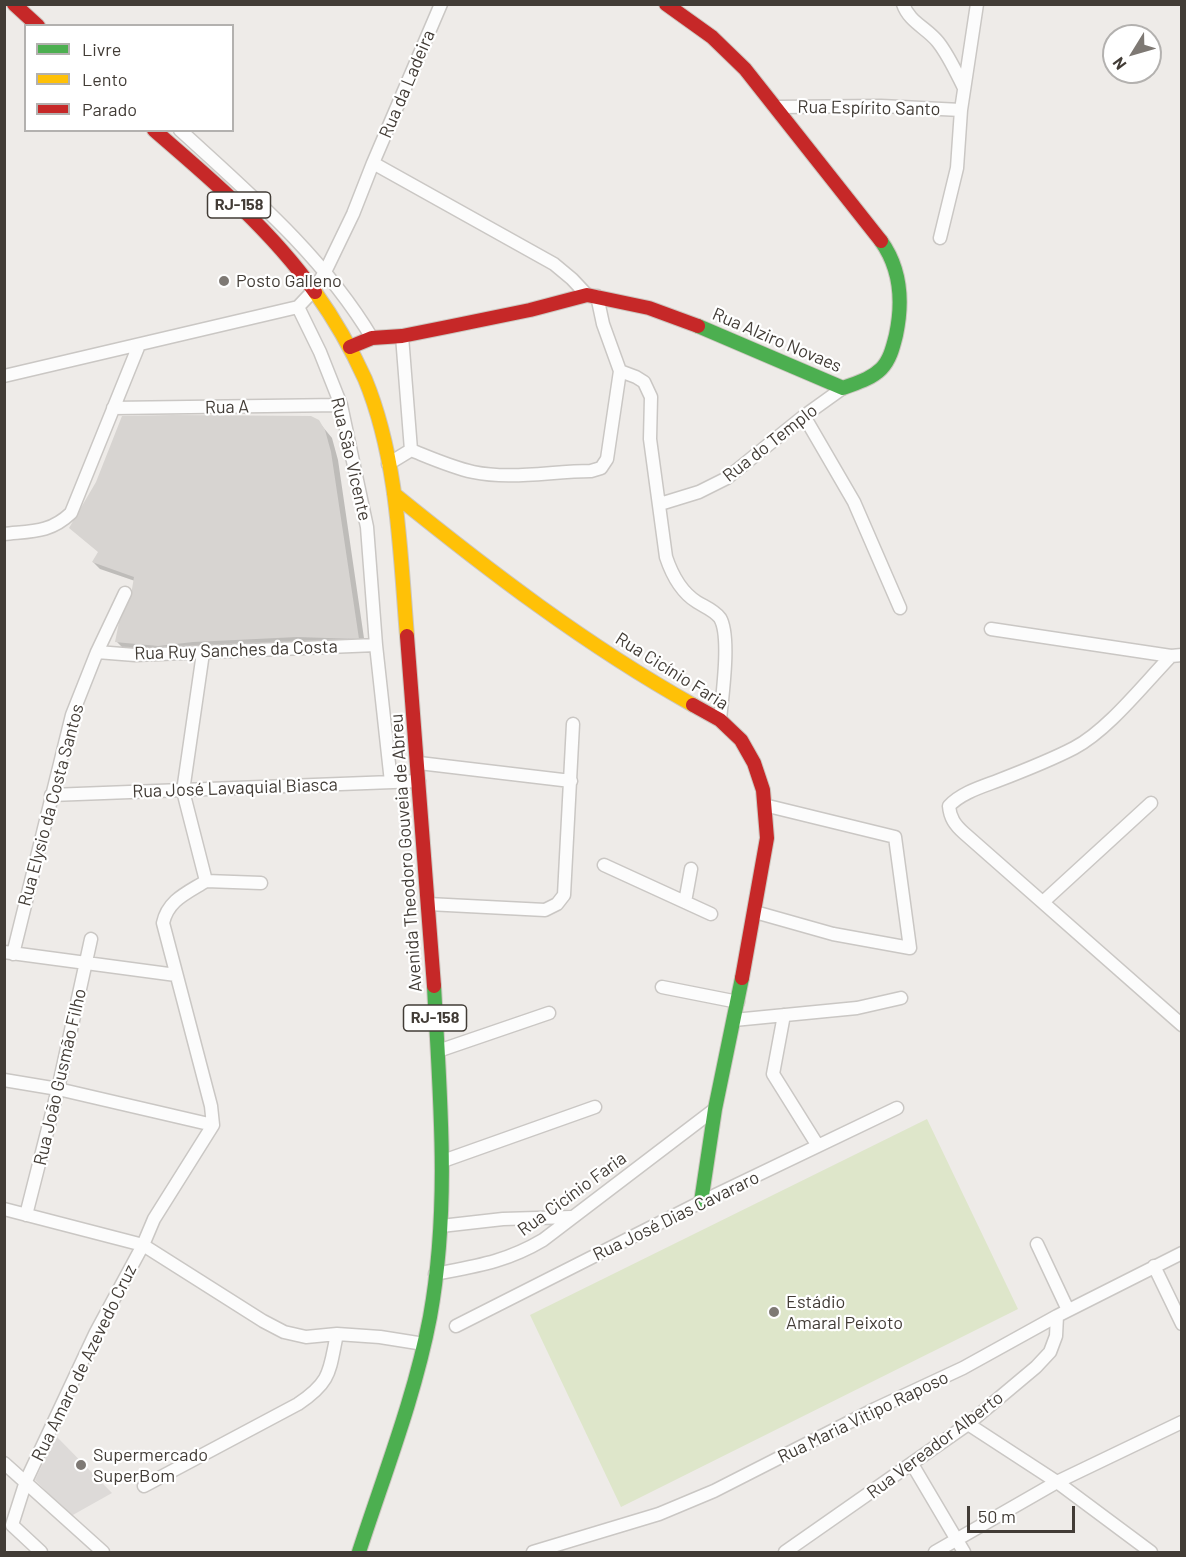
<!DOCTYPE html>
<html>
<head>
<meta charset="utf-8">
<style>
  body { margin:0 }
  #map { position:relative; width:1186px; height:1557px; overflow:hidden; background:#eeebe8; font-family:Barlow,sans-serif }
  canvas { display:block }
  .frame { position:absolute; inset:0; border:6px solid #423c36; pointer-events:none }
  .legend { position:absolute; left:24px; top:24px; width:210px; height:108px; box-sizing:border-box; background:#fff; border:2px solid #b3b1af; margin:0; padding:8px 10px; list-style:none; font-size:18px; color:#423c36 }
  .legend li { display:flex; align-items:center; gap:12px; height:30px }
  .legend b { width:30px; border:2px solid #b3b1af }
  .north { position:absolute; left:1102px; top:24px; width:60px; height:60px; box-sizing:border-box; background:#fff; border:2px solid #b3b1af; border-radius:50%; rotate:233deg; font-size:16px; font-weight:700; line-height:24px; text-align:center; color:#423c36 }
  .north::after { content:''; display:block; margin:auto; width:21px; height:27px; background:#7e7974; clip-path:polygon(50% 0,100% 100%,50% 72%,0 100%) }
  .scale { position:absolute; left:967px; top:1506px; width:108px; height:27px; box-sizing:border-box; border:3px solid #423c36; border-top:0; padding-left:8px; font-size:18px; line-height:21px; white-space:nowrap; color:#423c36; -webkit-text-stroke:4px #fff; paint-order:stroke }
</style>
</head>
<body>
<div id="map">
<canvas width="1186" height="1557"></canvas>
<div class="frame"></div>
<ul class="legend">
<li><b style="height:8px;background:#4caf50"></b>Livre</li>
<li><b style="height:8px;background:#ffc107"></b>Lento</li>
<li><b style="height:8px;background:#c62828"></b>Parado</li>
</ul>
<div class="north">N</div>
<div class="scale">50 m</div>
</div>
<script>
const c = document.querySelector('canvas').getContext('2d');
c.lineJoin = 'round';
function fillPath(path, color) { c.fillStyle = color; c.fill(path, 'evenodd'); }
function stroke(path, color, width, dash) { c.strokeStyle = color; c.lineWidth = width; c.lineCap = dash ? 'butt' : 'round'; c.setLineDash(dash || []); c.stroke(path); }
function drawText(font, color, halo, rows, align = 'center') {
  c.font = font + ' Barlow,sans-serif'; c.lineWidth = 4.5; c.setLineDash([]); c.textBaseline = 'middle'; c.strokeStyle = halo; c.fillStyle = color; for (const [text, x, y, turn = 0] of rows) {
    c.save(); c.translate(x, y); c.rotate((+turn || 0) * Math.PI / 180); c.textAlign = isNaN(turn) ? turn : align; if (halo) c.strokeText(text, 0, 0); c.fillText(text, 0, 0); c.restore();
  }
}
const green = new Path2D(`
  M927,1119L1018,1309L621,1507L530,1315Z`);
const parking = new Path2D(`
  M56,1436L112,1493L71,1516L35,1480Z`);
const shadow = new Path2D(`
  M318,421L332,438L338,460L365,645L166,653L124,649L117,642L133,596L135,581L100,569L93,562L99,552Z`);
const building = new Path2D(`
  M172,415L311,416L319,420L325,430L331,452L359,639L297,637L193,642L158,646L115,642L119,622L131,595L134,577L92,562L98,552L69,528L96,482L122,416Z`);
const street = new Path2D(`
  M903,4C909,22 927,28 938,42C949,56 956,72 964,88
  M777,107L881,106L961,110
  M180,130C250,194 323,256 372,338
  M373,163L441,4
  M940,238L957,168L961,110L977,4
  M620,371L636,377L644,382L651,397L650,439L666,557C672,575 681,592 697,602C705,607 714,610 720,618C731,636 722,697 720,720
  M4,376L298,307
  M113,408L341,405
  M804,416L854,502L900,608
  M411,450C431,458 451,467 473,472C511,480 552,471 591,471L601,468L607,459L620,371L603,324L597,296
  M388,464L411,450L402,336
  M660,504L699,492L727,478L804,416L843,388
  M4,534C32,531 50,533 71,513L139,345
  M991,629L1171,656L1182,655
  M97,652L135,655L376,645
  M203,653L183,791L206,881
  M1171,656C1143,685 1108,730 1074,748C1049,761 1023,771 997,781C981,787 961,793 949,806C950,818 955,825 964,833L1182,1025
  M419,763L571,781
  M391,782L376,645L367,527L341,405L320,352L298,307L314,290L325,272L353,214L373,163L554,264L572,279L587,295
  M51,795L419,781
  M604,865L711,914
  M206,881L261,883
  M685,902L691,869
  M1043,902L1151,803
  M428,904L545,910L557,904L564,895L573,724
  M755,912L833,934L910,948L895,837L764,805
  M4,952L176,975
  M13,954L72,715L97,652L125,593
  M662,987L738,1002
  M784,1015L773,1074L818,1146
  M734,1020L857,1008L901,998
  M438,1051L549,1013
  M4,1080L58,1089L213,1125
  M443,1161L595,1107
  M4,1209L143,1245L263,1321L284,1332L306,1337L337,1334L380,1337L424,1344
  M26,1215L58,1089L91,939
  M441,1226L503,1219L571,1217
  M1037,1244L1068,1310
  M1154,1266L1182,1324
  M435,1274C476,1266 506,1262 543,1240L715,1109
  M456,1326L701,1202L897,1108
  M968,1424L1057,1482L1151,1552
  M4,1463L103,1552
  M912,1464L964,1552
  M144,1486L298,1404C332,1381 329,1371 337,1334
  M12,1525L26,1481L96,1332L143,1245L154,1219L213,1125L211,1106L163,923C168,900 187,893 206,881
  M12,1525L41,1552
  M533,1552L659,1514L714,1491L875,1409L963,1368L1057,1316L1182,1253
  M785,1552L968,1424L1036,1367L1050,1352L1056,1336L1057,1316
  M935,1552L1057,1482L1182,1422`);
const fast = new Path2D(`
  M698,326L843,388C856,383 871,379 881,369C890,360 893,347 896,335C903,302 901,269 881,241
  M701,1202L715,1109L742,978
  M359,1552C384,1475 415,1396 430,1317C450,1207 440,1097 434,986`);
const slow = new Path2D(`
  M315,292C335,320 351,348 365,379C398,459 400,551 407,636
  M394,494C489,571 586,645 693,705`);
const jam = new Path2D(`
  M14,4L38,26
  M666,4L712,37L745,69L881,241
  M154,130C211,179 271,230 315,292
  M350,347L372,338L402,336L447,327L530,310L587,295L649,308L698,326
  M407,636L434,986
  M693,705L720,720L741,740L754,763L763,790L767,838L742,978`);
const markers = [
  [224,281,6,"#7e7974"],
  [774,1312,6,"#7e7974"],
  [81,1465,6,"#7e7974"]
];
const shields = [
  [239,205,63],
  [435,1018,63]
];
const shieldNames = [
  ["RJ-158",239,205],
  ["RJ-158",435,1018]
];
const streetNames = [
  ["Rua da Ladeira",407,84,-67],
  ["Rua Espírito Santo",869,108,1],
  ["Rua Alziro Novaes",777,340,23],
  ["Rua A",227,407,-1],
  ["Rua do Templo",770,443,-38],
  ["Rua São Vicente",351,459,77],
  ["Rua Ruy Sanches da Costa",236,650,-2],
  ["Rua Cicínio Faria",672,671,32],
  ["Rua José Lavaquial Biasca",235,788,-2],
  ["Rua Elysio da Costa Santos",51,805,-75],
  ["Avenida Theodoro Gouveia de Abreu",406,853,-94],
  ["Rua João Gusmão Filho",60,1077,-77],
  ["Rua Cicínio Faria",572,1194,-36],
  ["Rua José Dias Cavararo",676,1216,-26],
  ["Rua Amaro de Azevedo Cruz",84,1363,-64],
  ["Rua Maria Vitipo Raposo",863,1417,-26],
  ["Rua Vereador Alberto",935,1445,-37]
];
const poiNames = [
  ["Posto Galleno",236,281],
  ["Estádio",786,1302],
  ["Amaral Peixoto",786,1323],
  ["Supermercado",93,1455],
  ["SuperBom",93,1476]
];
fillPath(green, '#dee6ca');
fillPath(parking, '#dddad8');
fillPath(shadow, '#0003');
fillPath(building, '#d7d4d1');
stroke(street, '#cac7c4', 15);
stroke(fast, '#ccc7c0', 16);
stroke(slow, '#ccc7c0', 16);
stroke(jam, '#ccc7c0', 16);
stroke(street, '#fcfcfc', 12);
stroke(fast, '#4caf50', 14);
stroke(slow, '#ffc107', 14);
stroke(jam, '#c62828', 14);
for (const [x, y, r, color] of markers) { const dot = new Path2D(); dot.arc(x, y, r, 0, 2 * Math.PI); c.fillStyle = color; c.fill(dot); stroke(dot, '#fff', 2); }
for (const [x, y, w] of shields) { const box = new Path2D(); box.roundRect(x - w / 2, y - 13, w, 26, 4.5); c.fillStyle = '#fff'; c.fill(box); stroke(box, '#423c36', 1.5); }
drawText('bold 16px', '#423c36', null, shieldNames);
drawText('18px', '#423c36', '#fff', streetNames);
drawText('18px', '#423c36', '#fff', poiNames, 'left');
</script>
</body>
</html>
